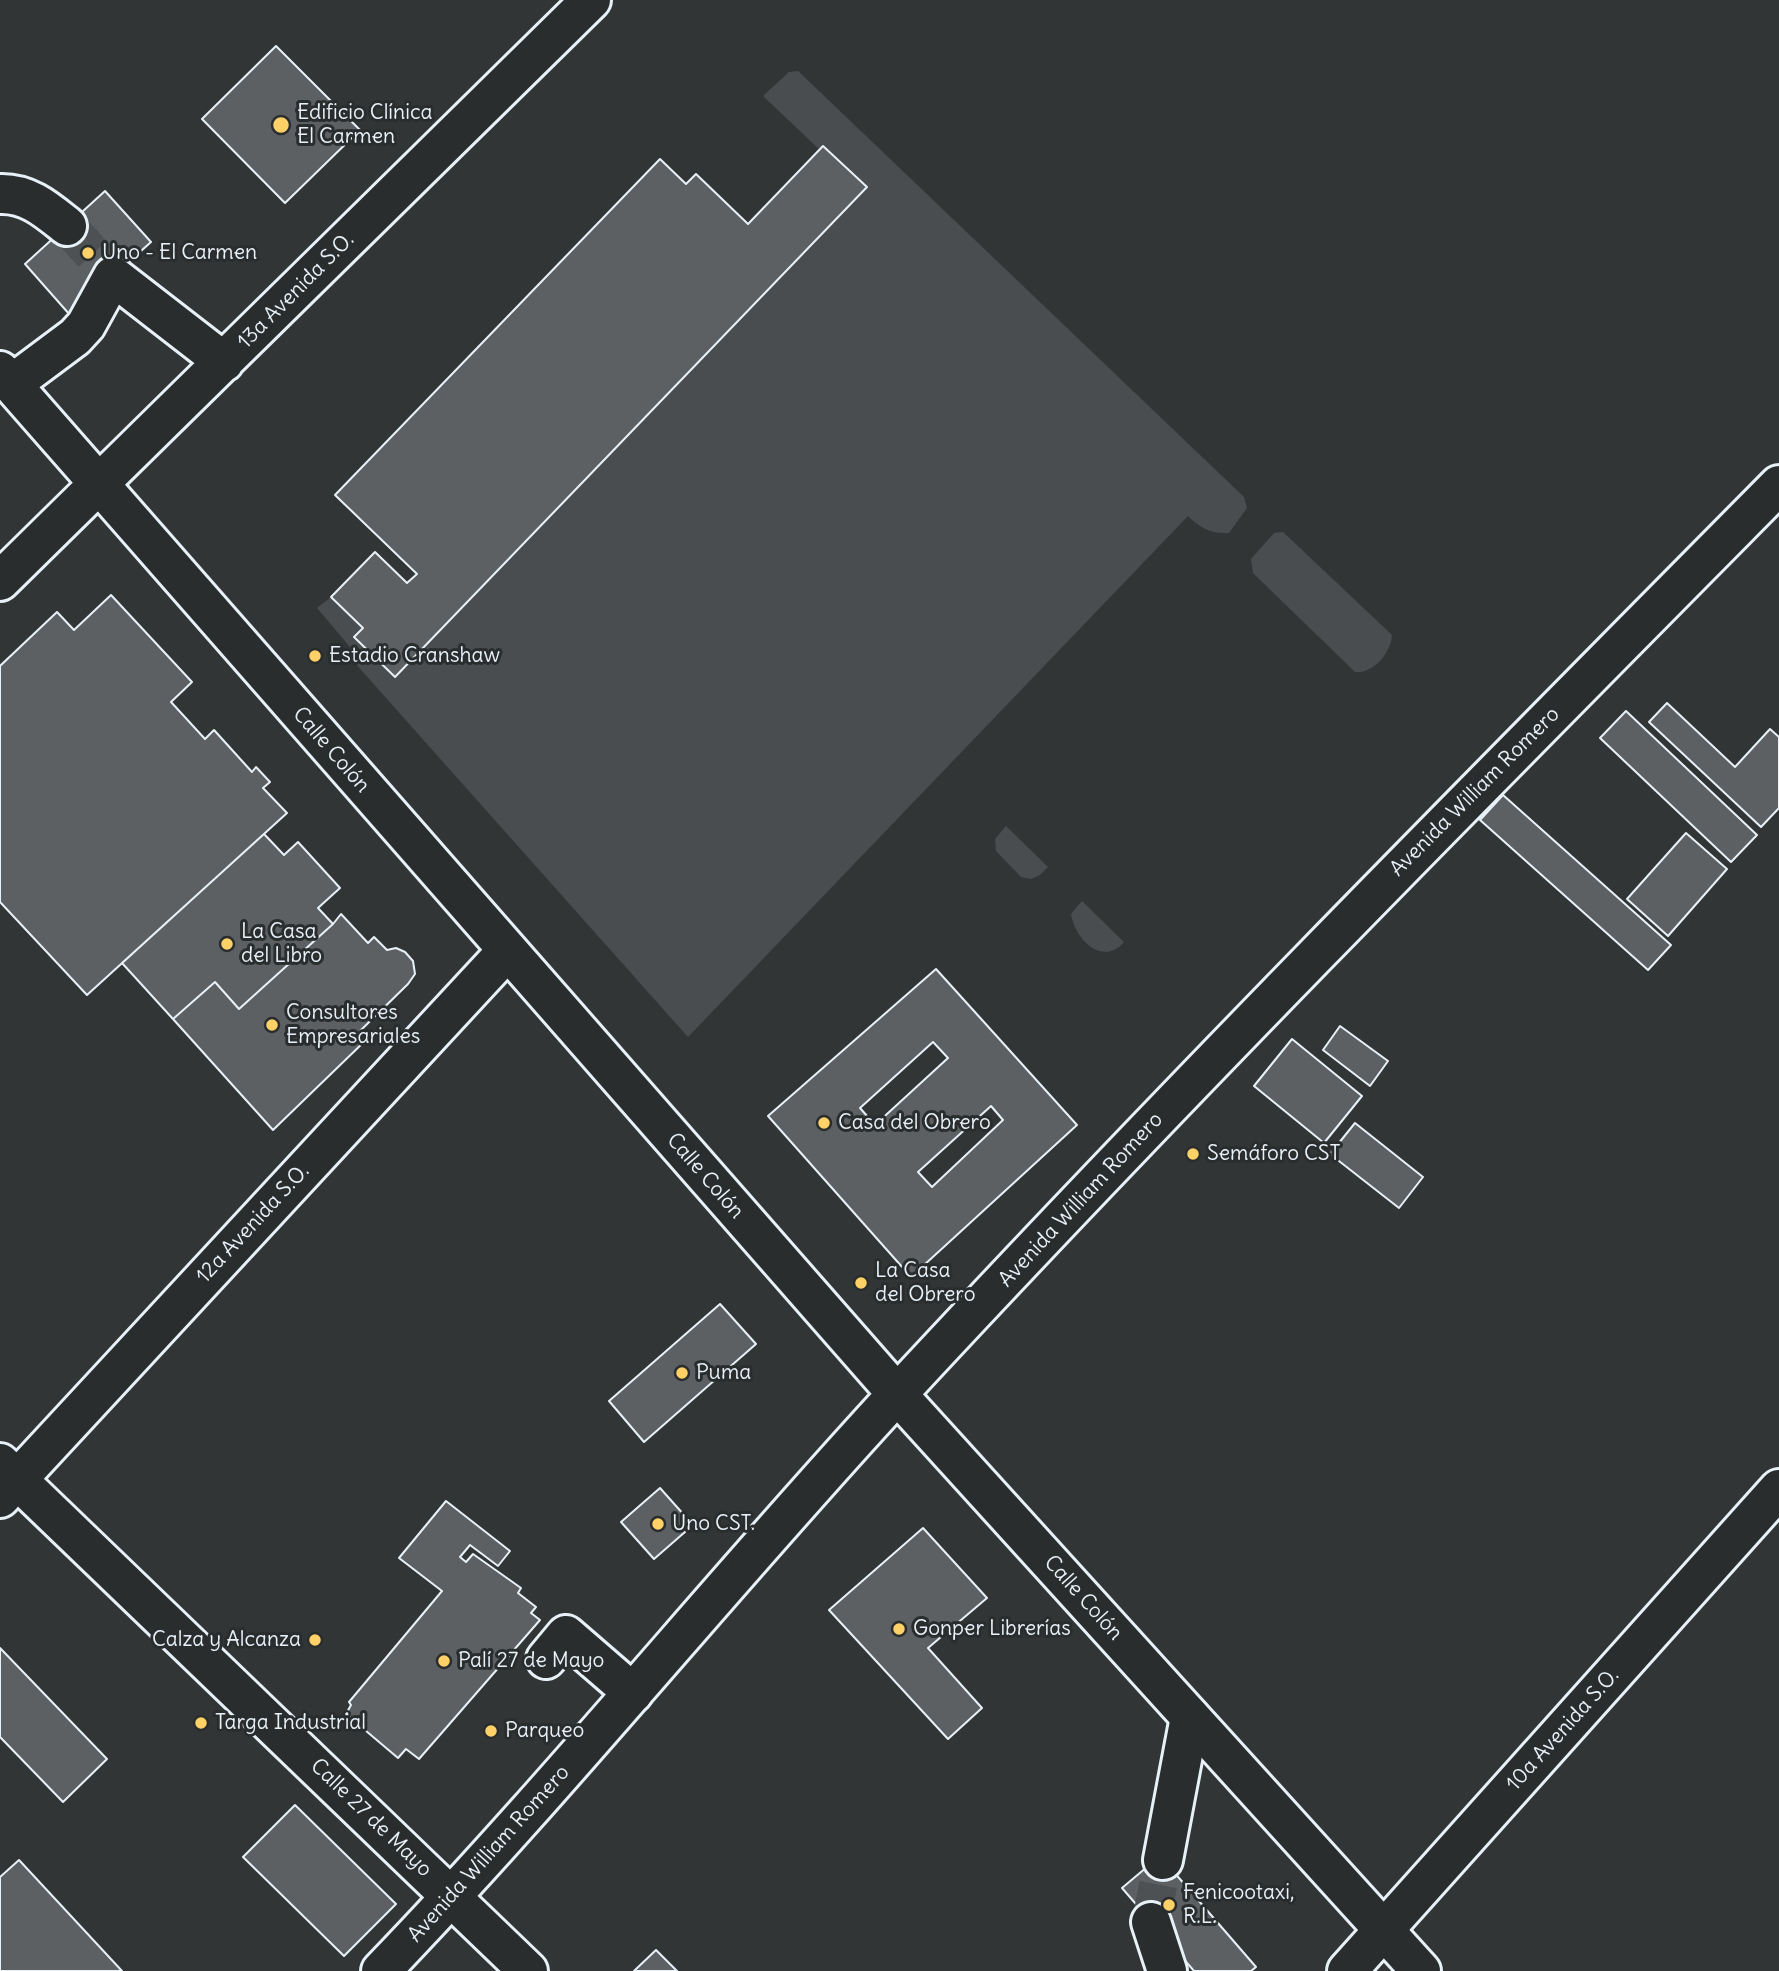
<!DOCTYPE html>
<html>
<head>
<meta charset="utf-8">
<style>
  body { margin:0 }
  canvas { display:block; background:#323536 }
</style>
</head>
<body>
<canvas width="1779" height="1971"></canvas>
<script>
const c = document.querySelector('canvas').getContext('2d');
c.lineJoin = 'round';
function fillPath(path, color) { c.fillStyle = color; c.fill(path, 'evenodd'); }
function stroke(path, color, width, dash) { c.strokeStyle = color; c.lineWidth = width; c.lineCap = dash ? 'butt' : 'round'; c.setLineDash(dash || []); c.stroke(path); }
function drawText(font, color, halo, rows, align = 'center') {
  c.font = font + ' Delius,sans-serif'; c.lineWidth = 6; c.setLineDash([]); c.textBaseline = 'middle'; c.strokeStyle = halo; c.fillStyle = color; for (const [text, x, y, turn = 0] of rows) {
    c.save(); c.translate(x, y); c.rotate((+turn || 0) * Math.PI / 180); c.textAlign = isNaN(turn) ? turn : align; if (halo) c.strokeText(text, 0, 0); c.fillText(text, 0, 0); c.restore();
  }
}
const green = new Path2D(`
  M798,71L1244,497L1247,508L1229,533C1211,534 1200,528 1188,516L688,1037L346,653L350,647L317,608L331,597L363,628L354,637L396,677L866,188L824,146L820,150L763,96L789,72Z
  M1283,532L1392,635C1391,652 1374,674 1355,672L1253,573L1251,559L1274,533Z
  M1006,826L1048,867L1040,875L1031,879L1021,877L996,851L995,839Z
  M1082,901L1124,942C1102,967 1075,939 1071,914Z`);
const building = new Path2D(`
  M276,46L360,130L285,203L202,119Z
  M823,146L867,187L395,677L354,637L363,628L331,597L375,552L407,583L417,574L335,495L660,159L686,184L696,174L748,224Z
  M105,191L151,242L70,315L25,264Z
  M111,595L192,682L171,702L205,739L214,730L252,772L256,767L270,782L263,788L287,813L87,995L0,902V666L57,612L74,630Z
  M1667,703L1735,767L1770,729L1779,737V808L1761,827L1649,722Z
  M1626,711L1757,835L1731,862L1600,738Z
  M1503,795L1671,945L1648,970L1480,820Z
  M1686,833L1727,869L1668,936L1627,899Z
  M264,834L284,855L298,842L340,888L318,908L333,924L239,1009L215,982L173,1019L122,963Z
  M341,914L368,943L374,937L387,950L396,948L405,952L413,961L415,974L408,984L359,1032L367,1039L273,1130L173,1019L215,982L239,1009L333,924Z
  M936,969L1077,1125L911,1277L768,1116ZM933,1042L948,1058L875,1125L860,1108ZM991,1106L1003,1120L932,1187L918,1172Z
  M1340,1026L1388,1061L1370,1086L1323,1050Z
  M1292,1039L1362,1096L1324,1143L1254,1086Z
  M1355,1123L1423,1177L1399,1208L1330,1154Z
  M720,1304L756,1344L644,1442L609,1401Z
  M660,1488L693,1525L654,1559L621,1522Z
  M446,1501L510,1551L498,1566L470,1545L460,1557L466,1562L473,1554L521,1588L518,1593L536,1607L531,1613L540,1620L419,1759L406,1749L398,1758L346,1714L351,1705L349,1702L442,1591L399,1558Z
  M923,1528L987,1598L928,1648L982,1708L948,1739L829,1610Z
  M0,1648L107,1759L63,1802L0,1737Z
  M295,1805L396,1904L344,1956L243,1857Z
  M1160,1856L1256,1967L1251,1971H1194L1122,1888Z
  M19,1860L122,1971H0V1877Z
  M656,1950L677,1971H634Z`);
const minorTunnel = new Path2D(`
  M67,226L113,276
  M1151,1922L1163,1860`);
const minor = new Path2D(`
  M0,194C28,193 47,210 67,226
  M12,384L75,337L86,325L113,276L224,362
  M0,581L591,0
  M0,1463L528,1971
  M0,1498L507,951
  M546,1659L566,1635L633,1693
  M1163,1860L1190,1717
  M1151,1922L1167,1971
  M1347,1971L1779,1489`);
const major = new Path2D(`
  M0,371L897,1394L1421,1971
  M381,1971C561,1784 724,1581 901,1390C1187,1082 1483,784 1779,485`);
const markers = [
  [281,125,9,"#ffd166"],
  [88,253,7,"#ffd166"],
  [315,656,7,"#ffd166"],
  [227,944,7,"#ffd166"],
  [272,1025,7,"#ffd166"],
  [824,1123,7,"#ffd166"],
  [1193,1154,7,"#ffd166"],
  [861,1283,7,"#ffd166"],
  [682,1373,7,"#ffd166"],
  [658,1524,7,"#ffd166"],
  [899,1629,7,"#ffd166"],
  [315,1640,7,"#ffd166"],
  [444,1661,7,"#ffd166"],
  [201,1723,7,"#ffd166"],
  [491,1731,7,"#ffd166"],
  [1169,1905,7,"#ffd166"]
];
const poiNames = [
  ["Edificio Clínica",297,113],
  ["El Carmen",297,137],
  ["Uno - El Carmen",102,253],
  ["Estadio Cranshaw",329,656],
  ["La Casa",241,932],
  ["del Libro",241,956],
  ["Consultores",286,1013],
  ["Empresariales",286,1037],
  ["Casa del Obrero",838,1123],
  ["Semáforo CST",1207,1154],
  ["La Casa",875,1271],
  ["del Obrero",875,1295],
  ["Puma",696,1373],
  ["Uno CST.",672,1524],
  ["Gonper Librerías",913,1629],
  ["Calza y Alcanza",301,1640,"right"],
  ["Palí 27 de Mayo",458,1661],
  ["Targa Industrial",215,1723],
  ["Parqueo",505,1731],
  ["Fenicootaxi,",1183,1893],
  ["R.L.",1183,1917]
];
const streetNames = [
  ["13a Avenida S.O.",296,291,-45],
  ["Calle Colón",331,750,49],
  ["Avenida William Romero",1475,792,-45],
  ["Calle Colón",705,1176,49],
  ["Avenida William Romero",1081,1200,-47],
  ["12a Avenida S.O.",253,1224,-47],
  ["Calle Colón",1083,1598,48],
  ["10a Avenida S.O.",1563,1730,-48],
  ["Calle 27 de Mayo",371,1818,44],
  ["Avenida William Romero",489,1854,-48]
];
fillPath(green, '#494d4f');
fillPath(building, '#5c6063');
stroke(building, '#e8f1f8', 2);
stroke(minorTunnel, '#4d5153', 38, [38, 19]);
stroke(minor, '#e8f1f8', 44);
stroke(major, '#e8f1f8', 44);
stroke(minor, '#2a2d2e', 38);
stroke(major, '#2a2d2e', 38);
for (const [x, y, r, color] of markers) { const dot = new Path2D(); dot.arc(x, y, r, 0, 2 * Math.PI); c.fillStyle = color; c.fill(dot); stroke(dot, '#2a2d2e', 2.5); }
drawText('21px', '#e8f1f8', '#2a2d2e', poiNames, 'left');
drawText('21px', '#e8f1f8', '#2a2d2e', streetNames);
</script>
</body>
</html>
